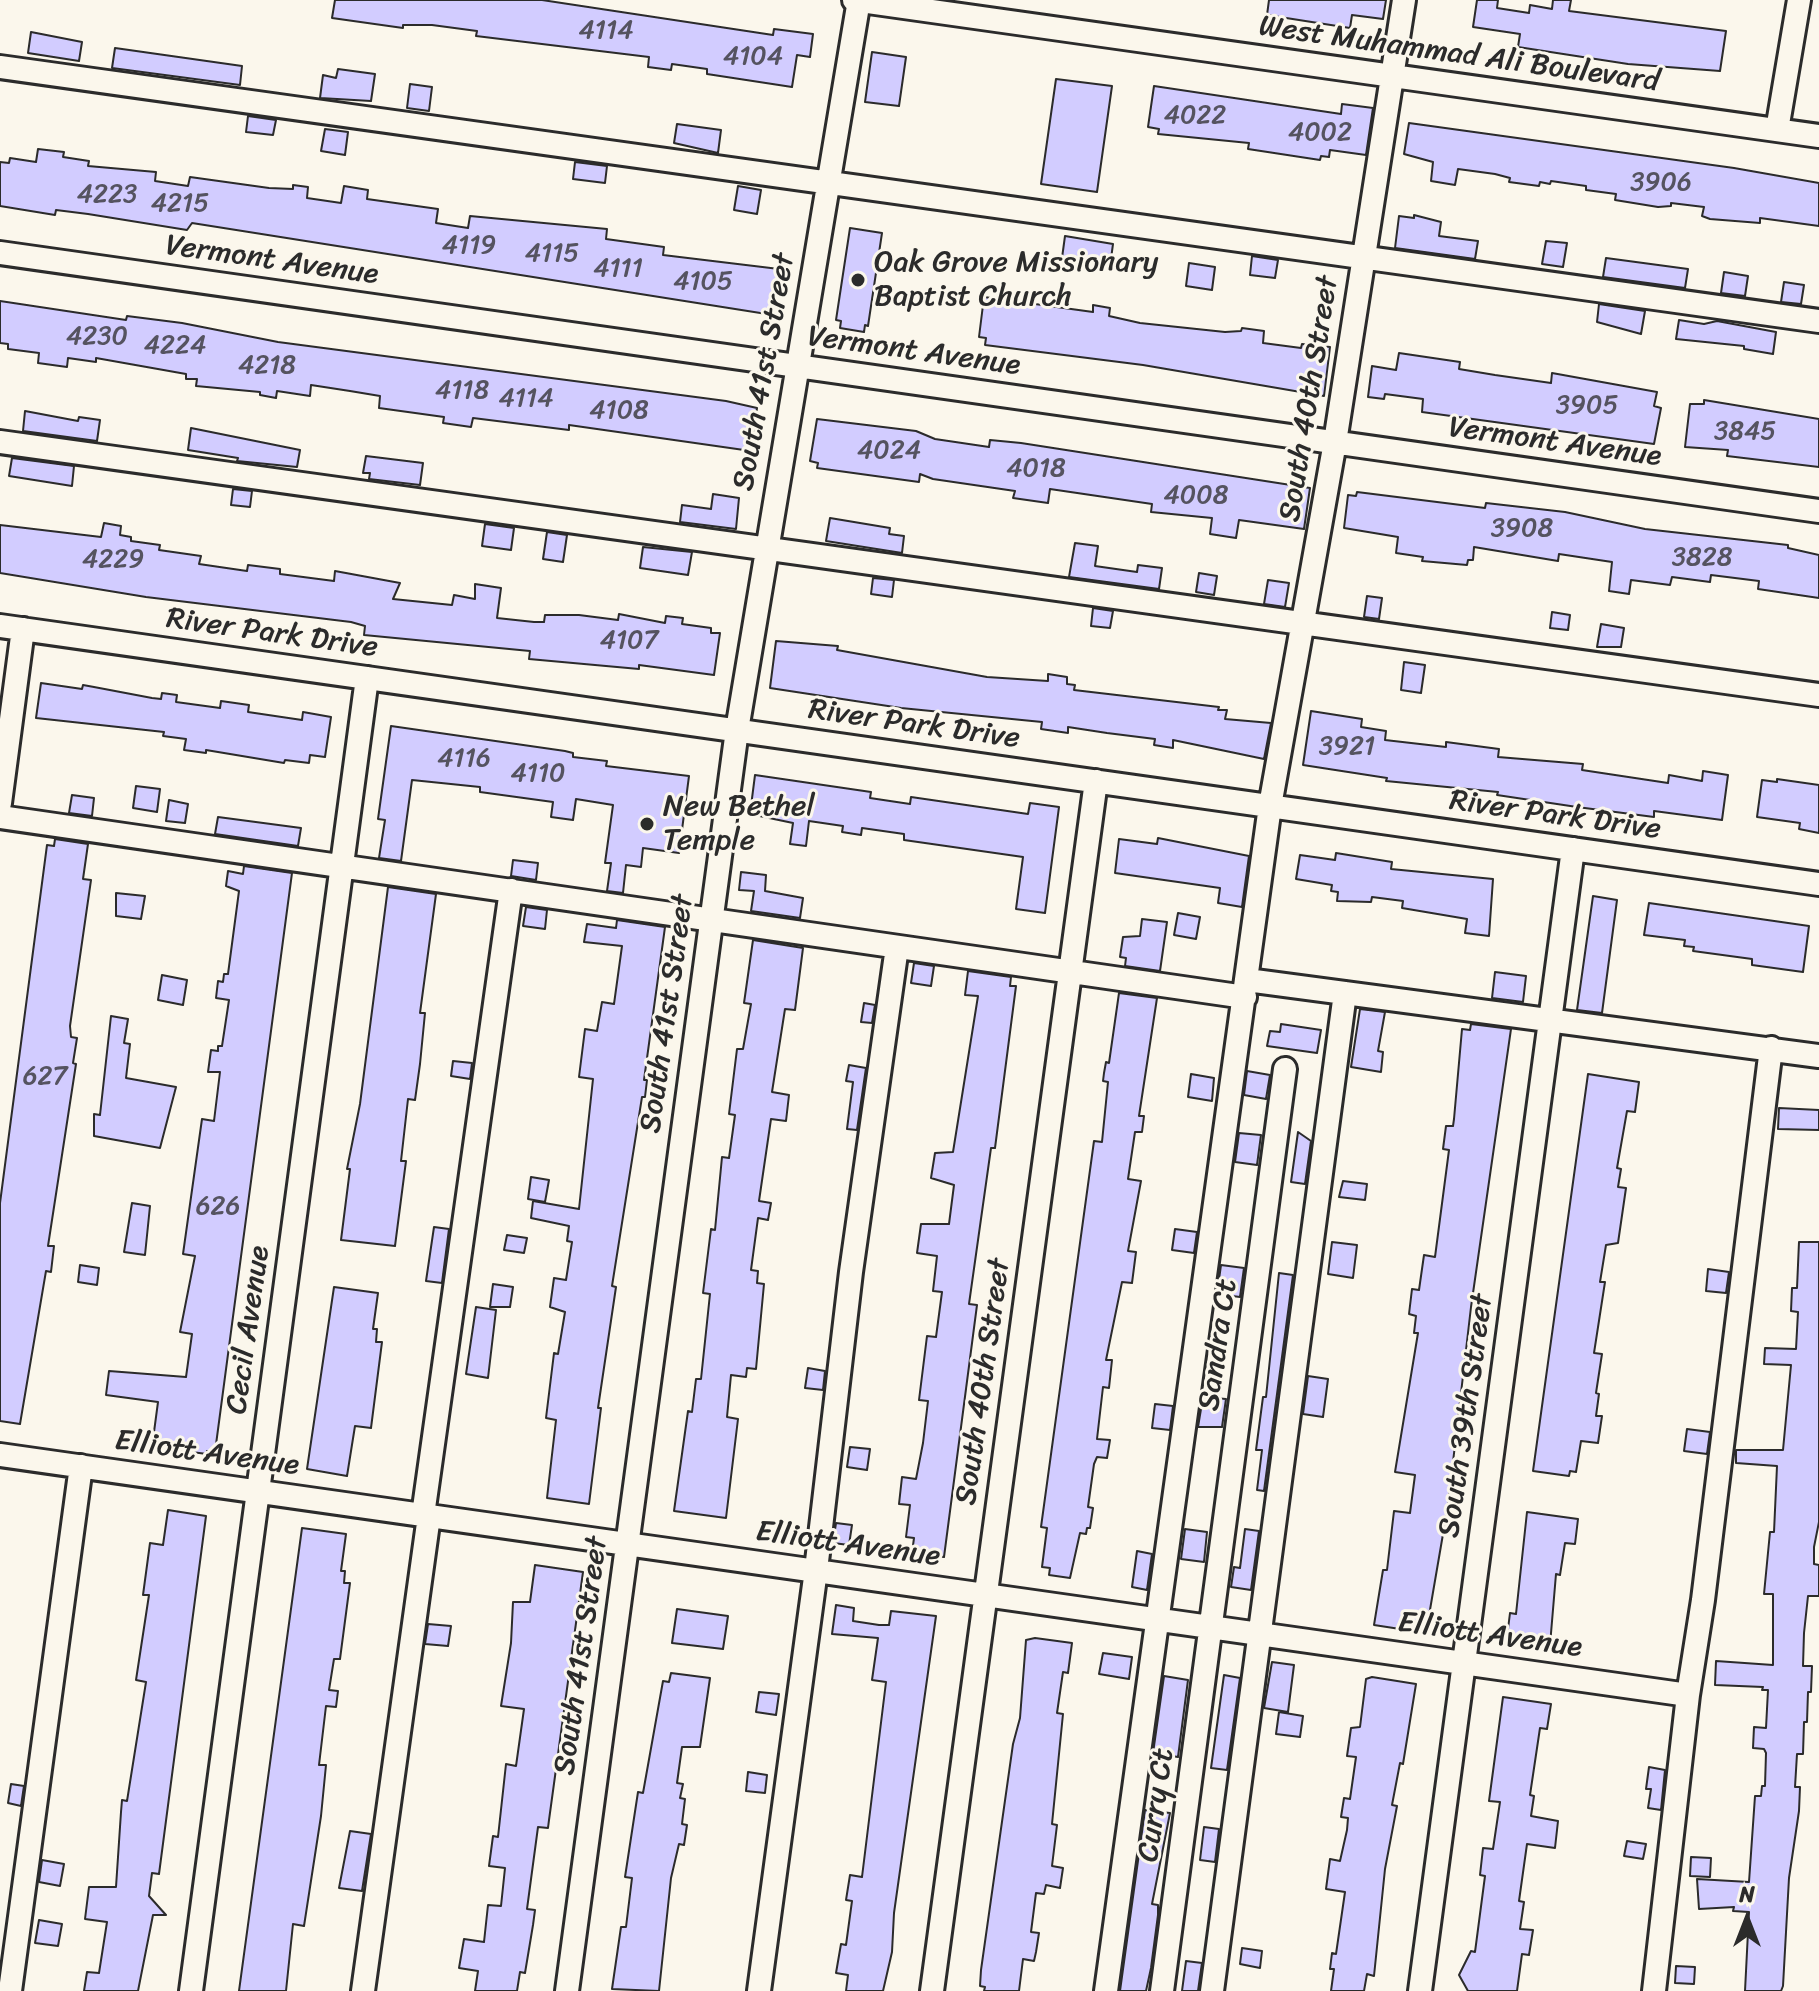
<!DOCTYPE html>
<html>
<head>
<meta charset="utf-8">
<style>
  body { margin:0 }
  #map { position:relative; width:1819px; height:1991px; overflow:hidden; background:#fbf7ec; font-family:Sriracha,sans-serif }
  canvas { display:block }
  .north { position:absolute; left:1707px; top:1879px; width:80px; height:80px; -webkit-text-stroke:6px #fbf7ec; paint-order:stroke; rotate:0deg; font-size:22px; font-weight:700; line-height:32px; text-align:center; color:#2b2b2b }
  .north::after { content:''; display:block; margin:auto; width:28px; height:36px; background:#2b2b2b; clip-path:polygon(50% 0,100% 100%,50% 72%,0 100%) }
</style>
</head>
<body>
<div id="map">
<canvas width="1819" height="1991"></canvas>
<div class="north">N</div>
</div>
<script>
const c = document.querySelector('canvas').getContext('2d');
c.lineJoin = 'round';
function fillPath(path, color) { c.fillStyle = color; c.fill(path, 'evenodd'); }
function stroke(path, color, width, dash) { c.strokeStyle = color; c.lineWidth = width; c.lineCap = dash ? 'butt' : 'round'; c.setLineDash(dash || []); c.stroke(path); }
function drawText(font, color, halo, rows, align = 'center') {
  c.font = font + ' Sriracha,sans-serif'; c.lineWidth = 6; c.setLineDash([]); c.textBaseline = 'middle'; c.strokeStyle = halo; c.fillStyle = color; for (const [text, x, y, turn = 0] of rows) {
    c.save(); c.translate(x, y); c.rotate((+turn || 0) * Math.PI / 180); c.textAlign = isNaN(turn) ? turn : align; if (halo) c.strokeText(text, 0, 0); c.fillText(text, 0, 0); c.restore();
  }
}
const building = new Path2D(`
  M335,0H542L773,35L774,29L813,34L810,57L797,55L792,87L707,74V69L672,64L671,70L648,67L649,57L476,36L477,31L432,25H403V28L332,18Z
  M1269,0H1386L1383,19L1352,15L1350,28L1267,15Z
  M1477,0H1498L1497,8L1529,13L1530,5L1552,9L1553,0H1571L1569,11L1726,31L1720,71L1628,64L1518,47L1520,34L1473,27Z
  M31,32L82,42L79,61L28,53Z
  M115,48L242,66L240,85L112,68Z
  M872,52L906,57L899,106L865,102Z
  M338,69L375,74L371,101L320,98L323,75L336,78Z
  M1056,79L1112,86L1097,192L1041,184Z
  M410,84L432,87L429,111L407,108Z
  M1154,86L1341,114L1342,104L1373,108L1366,155L1330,150L1329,157L1321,156L1320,160L1248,149L1249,143L1158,134L1159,129L1148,127Z
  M248,116L276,120L273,135L246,132Z
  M1409,123L1734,168L1819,183V226L1760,218V223L1710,219L1702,216L1704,207L1671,203V206L1658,207L1615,200L1616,194L1586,190V186L1551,181L1550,184L1540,182L1539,186L1509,182L1510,178L1495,174L1458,169L1455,185L1431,181L1433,162L1404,154Z
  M677,124L721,130L718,153L674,143Z
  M325,129L348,132L345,155L321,151Z
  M38,149L64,152L63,157L89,161L88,166L156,172L155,181L188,186L190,177L269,188L293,189V185L308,187L307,198L341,203L344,186L368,190L367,199L438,209L436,223L468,228L470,216L607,229L606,239L664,247L663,255L779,269L773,315L192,223L187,230L88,214L56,210L55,215L0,206V162L9,163L10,158L36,162Z
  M575,162L607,166L605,183L573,179Z
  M738,186L761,190L757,214L734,210Z
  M1414,215L1441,222L1439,236L1478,241L1475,259L1395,248L1399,216L1414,218Z
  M850,228L882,233L868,326L865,325L864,332L840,328L841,321L836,320Z
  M1065,236L1113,244L1110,266L1062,258Z
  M1546,241L1567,243L1563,267L1542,264Z
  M1252,256L1278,260L1275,278L1250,275Z
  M1606,258L1688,269L1685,288L1603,277Z
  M1189,263L1215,267L1212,290L1186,286Z
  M1724,272L1748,276L1745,296L1721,293Z
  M1784,282L1804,285L1801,304L1781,302Z
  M984,297L1093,312V305L1110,308L1109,316L1140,323L1225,332L1241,331L1242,328L1264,331L1263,343L1301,348L1302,344L1330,347L1324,396L1143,365L985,345L986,338L979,337Z
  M0,301L126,320L127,316L182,323L278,342L726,401L757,408L751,451L569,425V430L473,418L471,427L443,423L444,417L379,408L380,396L350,391L311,385L310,396L277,391L276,398L260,395V392L196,386L197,379H186V374L96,358V362L68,358L67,367L38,363L39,353L8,349V344L0,343Z
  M1599,304L1645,311L1641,334L1597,322Z
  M1679,320L1704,324L1717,321L1776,332L1773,354L1744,349V346L1676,339Z
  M1399,353L1460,362L1459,369L1495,375L1551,383L1552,373L1657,392L1654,406L1661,408L1654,444L1422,412L1423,399L1385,394L1384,399L1368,397L1372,366L1396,370Z
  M1704,400L1819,419V467L1727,456L1728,450L1685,447L1690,404H1704Z
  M25,411L78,421L79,417L100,420L97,441L23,431Z
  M817,419L916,431L935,439L989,447L990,440L1021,443L1310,488L1304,529L1239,520L1236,538L1210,534L1212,518L1151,512L1152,504L1050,489L1048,503L1013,498L1015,491L933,479L920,474L919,482L817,468L818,463L810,461Z
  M191,428L300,450L297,467L237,461L238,458L188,450Z
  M366,456L423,463L420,485L369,479L370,473H363Z
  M12,458L74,466L72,486L9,476Z
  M233,489L252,491L250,507L231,505Z
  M1357,492L1485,508L1486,503L1565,512L1645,529L1788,545V548L1819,555V598L1758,589L1759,581L1711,575L1710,582L1672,577L1670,585L1631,580L1629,594L1609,591L1612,562L1559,554L1558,561L1474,547L1473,560H1468L1467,565L1422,561L1423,557L1396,553L1398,537L1344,528L1348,495L1356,496Z
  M713,494L739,498L736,529L680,522L682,505L711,509Z
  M830,518L890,528L889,534L904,536L902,553L826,541Z
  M104,523L121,526L120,535L131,537V541L160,545L159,550L201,556L199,564L247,571L248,565L280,569V574L334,581L335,571L400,583L393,599L452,605L454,595L475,599V584L501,588L497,618L534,622H544L545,615H579L618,620L619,614L665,623L666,616L683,618L682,624L711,628V633H720L714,675L639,665V669L529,659L530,651L364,635L365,626L351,622L146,597L0,573V525L101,537Z
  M485,524L514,528L511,550L482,546Z
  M547,532L567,535L563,562L543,559Z
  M1075,543L1098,546L1095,566L1137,572L1138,565L1162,568L1159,589L1069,577Z
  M643,547L692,552L688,575L640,568Z
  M1199,573L1217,576L1214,595L1196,592Z
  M873,578L894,580L892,597L871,594Z
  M1268,580L1289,583L1285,607L1264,604Z
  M1367,596L1382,598L1379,619L1364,617Z
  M1093,608L1113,611L1110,628L1091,626Z
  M1552,612L1570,615L1568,630L1550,628Z
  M1601,624L1624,628L1621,647H1597Z
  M776,641L838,646L837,650L987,677L1048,681V674L1067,677V684L1075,685L1074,690L1219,707L1218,710H1227L1225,719L1271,723L1264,759L1173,740V748L1154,745L1155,739L1107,733L1068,727V733L1041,729L1042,722L901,708L770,688Z
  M1404,662L1425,665L1421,693L1401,690Z
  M41,683L82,689L83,685L94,687L152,698L161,699L162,693L177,695L176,702L220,708L221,701L249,705L248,712L302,720L303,712L331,717L325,757L310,755L309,763L285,760L284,763L206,750V753L184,750L186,739L163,736L164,732L36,718Z
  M1311,711L1362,719L1361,727L1386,731L1385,740L1446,747V742L1499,749L1498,757L1583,764L1582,770L1668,783L1669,775L1702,781L1703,771L1728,775L1722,820L1654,811V817L1577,807L1497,795L1498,792L1386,781L1387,778L1303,765Z
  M391,726L565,751L573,753V757L607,761L606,766L689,776L679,853L643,848L641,867L626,865L623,893L607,891L611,863H605L613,805L576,799L573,820L551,817L553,802L480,792V787L412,780L401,861L379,858L385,820L378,819Z
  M755,775L871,792L870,798L910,804L911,797L1028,814L1030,803L1059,807L1045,913L1016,909L1023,857L904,840V834L862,828L861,835L842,832L843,826L809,821L806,846L790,844L793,823L750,814Z
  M1777,779L1819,785V833L1799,829L1800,823L1757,817L1762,780L1777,782Z
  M136,786L160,789L157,812L133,808Z
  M72,795L94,798L92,816L69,813Z
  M169,800L188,804L185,823L166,821Z
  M218,817L301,828L298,846L215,834Z
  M1158,838L1249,856L1242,907L1218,903L1220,888L1115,873L1119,839L1157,844Z
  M55,839L88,844L83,879L91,880L70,1026L71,1037L77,1038L73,1063L76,1064L48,1246H54L51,1272L46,1271L20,1424L0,1421V1203L47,845L54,846Z
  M1336,853L1392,862L1391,869L1493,879L1489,936L1465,933L1467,919L1402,908L1403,901L1372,897L1371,902L1337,901L1338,892L1331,891L1332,885L1296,879L1300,855L1335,860Z
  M513,860L538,863L536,880L511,876Z
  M244,866L292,873L215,1452L207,1451V1454L152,1447L158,1402L106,1395L109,1371L186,1377L192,1334L180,1332L195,1256L183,1254L202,1119L214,1121L220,1072H208L211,1050L218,1051V1046H222L229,1000L216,998L218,981L223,982L224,974H228L239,891L226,886L228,871L243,874Z
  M741,872L766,875L765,891L803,898L800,918L751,911L754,891L739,890Z
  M388,887L436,894L420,1013H425L420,1064L415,1100L408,1099L401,1161H406L395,1246L341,1240L350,1169H347L360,1104Z
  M116,893L145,896L141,919L116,916Z
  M1593,896L1617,900L1602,1013L1577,1010Z
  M1649,903L1809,926L1803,972L1752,965V959L1693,951L1694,947L1684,946L1685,940L1644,935Z
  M526,907L547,910L545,929L523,926Z
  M1178,913L1200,917L1196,939L1174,935Z
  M1142,919L1167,922L1160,971L1125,966L1126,958L1120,957L1123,937L1140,936Z
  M617,920L665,927L644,1080H647L645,1097H642L612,1286L616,1287L598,1408H601L589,1504L547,1498L556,1420L546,1418L554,1353L558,1354L565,1312L550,1307L554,1278L566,1280L572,1242L567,1241L569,1226L531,1218L533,1201L579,1209L593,1079L579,1077L585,1029L597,1031L602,1002L614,1004L622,946L584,942L587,924L616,928Z
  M753,940L803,948L795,1010L785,1009L772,1092L789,1095L786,1121L771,1119L759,1201L771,1203L768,1220L758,1218L751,1270L758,1271L757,1283L764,1284L756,1369L747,1368L746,1377L731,1375L727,1417L738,1419L726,1518L674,1511L688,1411L692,1412L696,1379H701L710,1294L703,1293L711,1229L715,1230L722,1157L729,1158L735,1115L729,1114L737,1049H743L751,1004L744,1003Z
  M914,963L934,966L931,986L911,983Z
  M968,971L1011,977L1010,986H1016L995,1148H991L969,1304L977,1305L944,1557L912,1553L914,1538L906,1537L910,1505L899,1504L902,1477L916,1479L923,1443L928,1401L919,1400L927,1336L936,1337L942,1292L933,1291L937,1256L917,1253L921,1224H949L954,1185L931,1178L935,1153L953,1152L978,996L965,995Z
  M1495,972L1526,976L1523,1002L1492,998Z
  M162,975L187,980L183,1005L158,1000Z
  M1119,993L1157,998L1139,1116H1144L1142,1132H1135L1128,1179L1141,1181L1128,1251L1136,1252L1132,1283L1122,1282L1106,1360H1112L1109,1388L1103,1387L1097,1439L1110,1440L1107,1458L1097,1457L1094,1464L1088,1507L1093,1508L1090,1528H1087L1086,1534L1080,1533L1070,1578L1049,1575L1050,1568L1042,1567L1047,1528L1041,1527L1094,1141L1102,1142L1108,1082L1103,1081L1104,1073L1106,1062L1109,1063Z
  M864,1003L875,1005L872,1023L861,1022Z
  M1360,1009L1385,1012L1378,1051L1383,1052L1381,1072L1351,1067Z
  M111,1016L128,1019L124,1043L130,1044L126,1078L176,1087L160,1148L94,1136V1114L100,1115Z
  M1281,1024L1321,1030L1317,1053L1267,1046L1270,1031L1280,1032Z
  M1471,1024L1511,1029L1471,1307L1448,1505L1426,1633L1374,1625L1383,1570H1387L1394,1511L1410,1513L1415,1475L1395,1472L1418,1333H1414L1416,1316L1409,1314L1412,1289L1419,1290L1424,1255L1435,1257L1449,1150L1443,1149L1446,1126H1453L1454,1119L1462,1029L1470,1030Z
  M453,1061L472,1063L470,1079L451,1076Z
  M849,1065L866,1068L857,1130L847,1129L853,1082L846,1081Z
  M1247,1071L1270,1075L1266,1099L1244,1095Z
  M1191,1074L1214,1078L1212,1101L1188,1097Z
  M1588,1074L1639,1082L1635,1112L1627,1111L1617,1168L1621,1169L1618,1187L1626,1188L1618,1243L1606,1245L1600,1282H1605L1594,1353L1602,1354L1596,1393L1599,1394L1596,1416H1602L1598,1443L1581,1441L1576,1472L1570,1471L1569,1476L1533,1471Z
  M1779,1108L1819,1110V1130L1778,1129Z
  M1298,1132L1311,1141L1305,1184L1291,1182Z
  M1239,1133L1261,1135L1257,1165L1235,1162Z
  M531,1177L549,1180L545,1202L528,1199Z
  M1343,1181L1367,1184L1365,1200L1339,1197Z
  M132,1203L150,1206L145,1255L124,1252Z
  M434,1227L449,1229L442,1283L426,1281Z
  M1175,1229L1197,1232L1194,1253L1172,1250Z
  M507,1235L527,1238L524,1253L504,1250Z
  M1332,1242L1357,1245L1353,1278L1328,1274Z
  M1799,1242H1819V1522L1814,1547V1564L1819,1565V1596H1808L1804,1633L1803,1666H1812L1811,1692H1808L1807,1722H1804L1803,1754H1797L1795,1787H1800L1799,1811L1789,1878L1783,1986L1781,1991H1745L1749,1912L1733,1911L1734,1907L1699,1909L1697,1879L1749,1882L1755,1796H1761L1762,1786H1765L1766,1753L1764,1749L1753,1748L1754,1727L1766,1728L1768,1690H1762L1763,1687L1715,1685L1716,1661L1773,1665V1594H1764L1770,1532H1774L1777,1466L1736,1463V1450H1783L1791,1365L1764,1364L1765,1348L1796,1349L1798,1312L1791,1311L1792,1288H1797Z
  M80,1265L99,1268L97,1285L78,1282Z
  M1221,1265L1244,1268L1240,1297L1217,1294Z
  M1708,1269L1729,1272L1726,1293L1706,1291Z
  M1279,1273L1293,1275L1264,1491L1257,1490L1262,1450H1256L1263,1397H1266Z
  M493,1284L513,1287L510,1307H490Z
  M334,1287L378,1293L373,1329H377L376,1342H382L371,1428L355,1426L347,1476L307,1469Z
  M476,1307L496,1310L488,1378L466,1374Z
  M808,1368L825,1371L823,1390L805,1388Z
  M1308,1376L1328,1379L1323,1417L1303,1414Z
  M1203,1397L1226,1399L1222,1427H1198Z
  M1155,1404L1173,1406L1170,1430L1152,1428Z
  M1687,1429L1710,1432L1707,1454L1684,1451Z
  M850,1447L870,1449L867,1470L847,1467Z
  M168,1510L206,1516L159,1874L152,1873L149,1896L166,1915H153L138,1991H84L87,1972L99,1973L107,1922L85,1919L89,1887H116L121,1812L122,1800L127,1801L146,1682L136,1680L149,1595H143L150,1543L163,1545Z
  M1527,1512L1578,1519L1575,1544L1565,1543L1560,1575L1556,1574L1550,1645L1507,1637L1510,1613L1516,1614Z
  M836,1523L852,1525L849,1545L833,1543Z
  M302,1528L346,1534L341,1571H345L344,1583H350L340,1659H334L329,1690L338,1691L336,1707L326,1706L319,1765H326L321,1816L304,1926L293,1924L286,1991H239Z
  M1185,1529L1207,1532L1204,1562L1181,1559Z
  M1245,1529L1259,1531L1251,1590L1231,1587L1234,1567L1240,1568Z
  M1137,1551L1152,1554L1147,1590L1132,1587Z
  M535,1565L583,1572L549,1820L548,1828L538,1827L527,1909L535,1910L533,1925L525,1973L520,1972L517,1991H475L478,1971L459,1968L464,1939L484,1942L488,1905L501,1906L505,1868L489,1866L493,1836L498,1837L506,1764L516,1766L524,1709L501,1706L511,1643L513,1602H530Z
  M836,1605L854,1608L853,1621L879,1625H889L891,1611L936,1616L894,1913L892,1952L883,1991H846L848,1975L836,1973L841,1944L846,1945L852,1901L846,1900L850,1875L862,1877L886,1682L872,1680L878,1638L832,1634Z
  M677,1609L728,1616L723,1649L672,1643Z
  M428,1624L451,1626L448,1646L425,1644Z
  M1035,1638L1072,1643L1068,1673L1063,1672L1057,1713L1063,1714L1052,1824L1057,1825L1052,1866L1063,1868L1060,1888L1046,1885L1044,1894L1036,1893L1031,1932L1039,1933L1036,1952L1034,1961L1023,1959L1019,1991H984L985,1987L980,1986L981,1970L1013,1744L1020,1718L1026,1640Z
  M1103,1653L1132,1657L1129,1679L1099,1674Z
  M1272,1662L1294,1665L1288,1712L1264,1708Z
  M671,1673L710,1678L700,1747H682L677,1783L683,1784L680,1798L685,1799L682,1824L687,1825L684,1845L679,1844L671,1878L659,1991L612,1989L621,1927H626L632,1878L625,1877L638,1792L643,1793L663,1681L669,1682Z
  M1224,1675L1240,1678L1227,1770L1211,1768Z
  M1164,1676L1188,1680L1178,1757L1153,1753Z
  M1372,1677L1416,1684L1403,1764L1400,1763L1392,1805L1397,1806L1385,1869L1374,1976L1367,1974L1364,1991H1331L1334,1969H1330L1332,1953L1336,1954L1345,1892L1326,1889L1330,1859L1340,1861L1347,1830L1348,1818L1341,1817L1344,1798L1350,1799L1356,1757L1347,1756L1351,1728L1360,1727L1366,1679Z
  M759,1692L779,1694L776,1715L756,1712Z
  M1503,1697L1551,1704L1547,1729L1540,1728L1530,1795L1534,1796L1531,1816L1558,1821L1555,1848L1527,1844L1519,1901L1524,1902L1520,1929L1533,1930L1529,1955L1522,1954L1517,1991H1468L1459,1975L1471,1951L1475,1952L1485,1876L1480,1875L1483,1848L1493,1849L1500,1802L1489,1801Z
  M1279,1712L1303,1716L1300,1737L1276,1734Z
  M1649,1767L1665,1770L1661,1810L1648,1808L1651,1789H1646Z
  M748,1772L767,1775L765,1793L746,1791Z
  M11,1784L24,1786L21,1806L8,1803Z
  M1145,1810L1170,1813L1152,1904L1158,1905V1915L1151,1968L1146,1991H1120Z
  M1204,1827L1219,1829L1215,1862L1200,1860Z
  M350,1831L371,1834L362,1891L339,1888Z
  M1627,1841L1646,1844L1643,1859L1624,1856Z
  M1691,1857L1711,1858L1710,1877L1690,1876Z
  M42,1860L64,1864L60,1886L39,1882Z
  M39,1920L62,1924L58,1946L35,1943Z
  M1242,1948L1262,1951L1260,1968L1240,1964Z
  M1186,1961L1202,1963L1198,1991H1182Z
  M1676,1966L1695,1967L1694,1984L1675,1983Z`);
const minor = new Path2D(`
  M854,0L1819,136
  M0,67L1819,321
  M1777,130L1799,0
  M0,253L1819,511
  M0,442L1819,695
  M0,626L1819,884
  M0,803L23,629
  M0,817L1245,997
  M1247,980L1819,1056
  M0,1455L1688,1695
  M423,1515L511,890
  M10,1991L81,1466
  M191,1991L367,678
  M363,1991L429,1516
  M567,1991L737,730L859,0
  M759,1991L816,1570L851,1272L897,947
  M932,1991L1096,781
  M1106,1991L1270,806L1335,442L1404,0
  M1162,1991L1285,1069
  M1212,1991L1345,993
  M1420,1991L1573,849
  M1654,1991L1688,1695L1703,1600L1771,1048`);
const markers = [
  [858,280,8,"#2b2b2b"],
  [647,824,8,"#2b2b2b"]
];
const numberNames = [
  ["4114",606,31],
  ["4104",753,57],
  ["4022",1195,116],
  ["4002",1320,133],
  ["3906",1661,183],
  ["4223",107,195],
  ["4215",180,204],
  ["4119",469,246],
  ["4115",552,254],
  ["4111",618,269],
  ["4105",703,282],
  ["4230",97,337],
  ["4224",175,346],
  ["4218",267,366],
  ["4118",462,391],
  ["4114",526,399],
  ["3905",1587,406],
  ["4108",619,411],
  ["3845",1745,432],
  ["4024",889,451],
  ["4018",1036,469],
  ["4008",1196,496],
  ["3908",1522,529],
  ["3828",1702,558],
  ["4229",113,560],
  ["4107",629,641],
  ["3921",1347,747],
  ["4116",464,759],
  ["4110",538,774],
  ["627",45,1077],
  ["626",218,1207]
];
const streetNames = [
  ["West Muhammad Ali Boulevard",1459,55,8],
  ["Vermont Avenue",272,261,8],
  ["Vermont Avenue",914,352,8],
  ["South 41st Street",765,372,-80],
  ["South 40th Street",1310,399,-81],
  ["Vermont Avenue",1555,443,8],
  ["River Park Drive",272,634,8],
  ["River Park Drive",914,725,8],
  ["River Park Drive",1555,816,8],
  ["South 41st Street",668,1014,-82],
  ["Cecil Avenue",249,1330,-82],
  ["Sandra Ct",1219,1345,-82],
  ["South 40th Street",984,1382,-82],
  ["South 39th Street",1467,1416,-82],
  ["Elliott Avenue",207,1454,8],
  ["Elliott Avenue",848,1545,8],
  ["Elliott Avenue",1490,1636,8],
  ["South 41st Street",582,1656,-82],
  ["Curry Ct",1157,1805,-82]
];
const poiNames = [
  ["Oak Grove Missionary",874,263],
  ["Baptist Church",874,297],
  ["New Bethel",663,807],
  ["Temple",663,841]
];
fillPath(building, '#d2ccff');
stroke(building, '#2b2b2b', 2);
stroke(minor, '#2b2b2b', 28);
stroke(minor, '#fbf7ec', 22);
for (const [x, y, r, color] of markers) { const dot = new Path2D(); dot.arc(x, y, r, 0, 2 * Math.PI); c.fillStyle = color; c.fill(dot); stroke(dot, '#fbf7ec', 3); }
drawText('26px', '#555360', null, numberNames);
drawText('30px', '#2b2b2b', '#fbf7ec', streetNames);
drawText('30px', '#2b2b2b', '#fbf7ec', poiNames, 'left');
</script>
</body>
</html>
